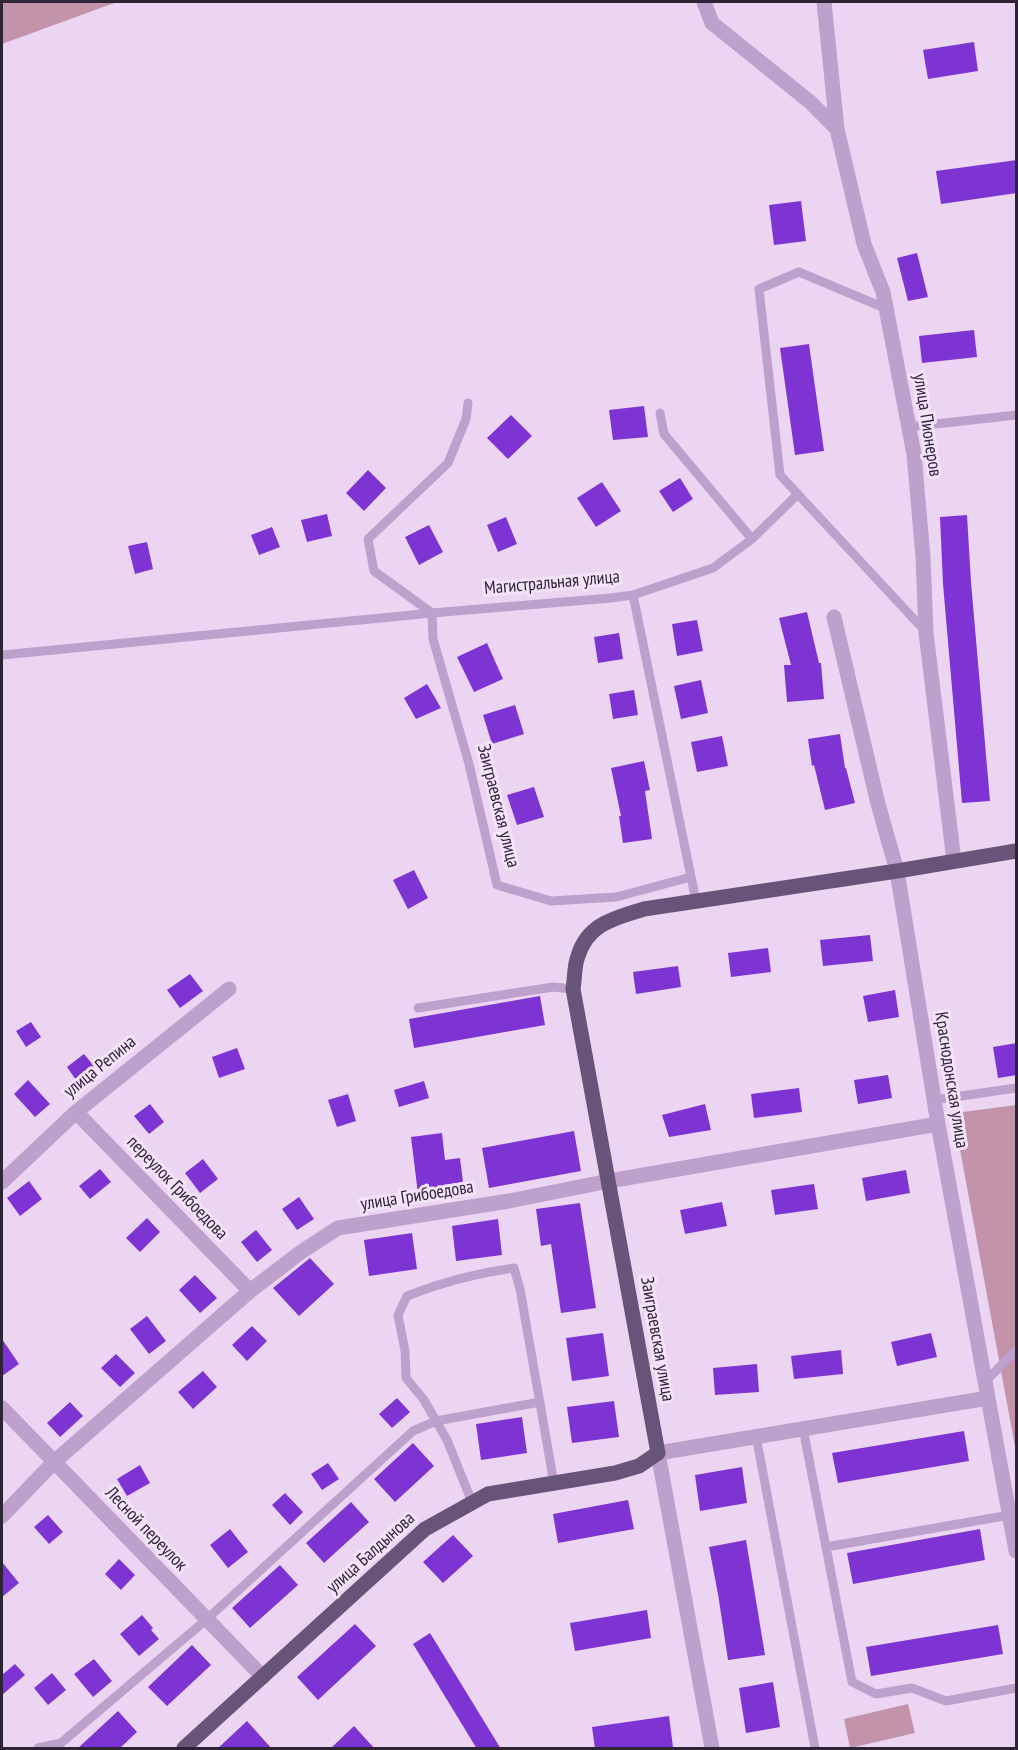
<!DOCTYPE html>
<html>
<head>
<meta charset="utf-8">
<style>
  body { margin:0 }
  #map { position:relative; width:1018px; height:1750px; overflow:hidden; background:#ecd5f3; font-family:"PT Sans Narrow",sans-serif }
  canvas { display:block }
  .frame { position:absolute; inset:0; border:3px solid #2d2435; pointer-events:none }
</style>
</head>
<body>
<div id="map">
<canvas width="1018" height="1750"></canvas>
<div class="frame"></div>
</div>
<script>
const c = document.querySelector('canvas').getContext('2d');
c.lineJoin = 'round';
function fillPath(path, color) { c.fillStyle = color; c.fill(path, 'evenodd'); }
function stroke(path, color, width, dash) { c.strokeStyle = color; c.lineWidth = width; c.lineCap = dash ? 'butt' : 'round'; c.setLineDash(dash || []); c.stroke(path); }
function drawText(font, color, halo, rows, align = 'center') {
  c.font = font + ' "PT Sans Narrow",sans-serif'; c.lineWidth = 6; c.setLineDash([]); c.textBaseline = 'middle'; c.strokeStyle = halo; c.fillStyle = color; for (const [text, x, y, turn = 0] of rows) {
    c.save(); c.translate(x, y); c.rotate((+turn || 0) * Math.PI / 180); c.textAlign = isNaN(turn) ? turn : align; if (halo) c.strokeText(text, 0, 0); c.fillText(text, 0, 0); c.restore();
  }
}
const green = new Path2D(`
  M2,2H117L2,44Z
  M1016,1105V1452L959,1144L955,1113Z
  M908,1704L915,1733L850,1748L844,1719Z`);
const building = new Path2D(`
  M974,42L978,71L928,79L923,50Z
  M1017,160V193L941,204L936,171Z
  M801,201L806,241L774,245L769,205Z
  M917,253L928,297L908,301L897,258Z
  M974,330L977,357L922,363L919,336Z
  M809,344L824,451L795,455L780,348Z
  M644,406L648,437L613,440L609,410Z
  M511,415L532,436L508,459L487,438Z
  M368,470L386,488L364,511L346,493Z
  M680,478L693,499L673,512L659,491Z
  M602,482L621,511L596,527L577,498Z
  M327,514L332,536L307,542L301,520Z
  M967,515L971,582L990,801L962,803L943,584L940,517Z
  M506,517L517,544L498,552L487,525Z
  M429,525L443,552L419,565L405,537Z
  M272,527L280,547L259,555L251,535Z
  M147,542L153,569L135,574L128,546Z
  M807,612L819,663H821L824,699L787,702L784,665H791L779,618Z
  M697,620L703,651L677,656L672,624Z
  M619,633L623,659L598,663L594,637Z
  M487,643L503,679L474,692L457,657Z
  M701,680L708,713L681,719L674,686Z
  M427,684L441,708L416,719L404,698Z
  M634,690L638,715L613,719L609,694Z
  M515,705L524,734L492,744L483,715Z
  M840,734L845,768H846L855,803L825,810L814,765L812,766L808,739Z
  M722,736L728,766L697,772L691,742Z
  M644,761L650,790L645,791L652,839L623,843L619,816H621L611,768Z
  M534,787L544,817L517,825L507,795Z
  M414,870L428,898L408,909L393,880Z
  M870,935L873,961L823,966L820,940Z
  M768,948L771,972L731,977L728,953Z
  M678,966L681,987L636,994L633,972Z
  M190,974L203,991L180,1008L167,990Z
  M895,990L899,1017L868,1022L863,996Z
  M540,996L545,1025L414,1048L409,1019Z
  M31,1022L41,1037L26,1047L16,1031Z
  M1017,1043V1075L998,1078L993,1047Z
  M237,1048L245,1069L219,1078L212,1057Z
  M84,1054L94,1066L76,1080L67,1067Z
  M888,1075L892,1098L858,1104L854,1080Z
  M28,1080L50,1104L35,1117L14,1094Z
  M424,1081L429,1098L399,1107L394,1090Z
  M799,1088L802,1112L754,1118L751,1094Z
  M348,1094L356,1121L337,1127L328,1100Z
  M150,1104L164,1122L149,1134L134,1116Z
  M705,1104L711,1130L669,1137L662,1115Z
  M574,1131L581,1171L489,1188L482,1148Z
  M442,1133L445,1160L460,1158L463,1182L443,1185V1191L418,1194L411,1137Z
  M203,1159L218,1179L200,1193L185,1173Z
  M100,1169L111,1182L90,1199L79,1186Z
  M906,1170L910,1193L866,1201L862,1178Z
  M29,1181L42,1199L20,1216L7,1198Z
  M814,1184L818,1209L775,1215L771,1190Z
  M299,1197L314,1219L297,1230L282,1209Z
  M722,1202L727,1226L685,1234L680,1210Z
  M580,1203L596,1308L561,1313L551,1244L541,1246L536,1209Z
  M147,1218L160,1232L140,1252L126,1238Z
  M498,1219L502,1255L456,1261L452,1226Z
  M256,1230L272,1250L257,1262L241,1242Z
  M412,1233L417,1269L369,1276L364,1240Z
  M310,1258L334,1284L299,1316L273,1288Z
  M195,1275L217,1298L200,1313L179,1290Z
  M147,1316L166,1341L149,1354L130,1329Z
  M252,1326L267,1341L247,1361L232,1345Z
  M603,1333L609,1376L572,1381L566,1338Z
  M931,1333L937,1357L897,1366L891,1342Z
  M2,1339L19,1364L2,1376Z
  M841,1350L843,1374L794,1379L791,1356Z
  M116,1354L135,1373L120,1387L101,1368Z
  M757,1364L759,1392L715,1395L713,1368Z
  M203,1371L217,1387L193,1409L178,1392Z
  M397,1398L410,1412L392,1428L379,1414Z
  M614,1401L619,1437L572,1443L567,1407Z
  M70,1402L83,1416L60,1437L47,1423Z
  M522,1417L527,1453L481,1460L476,1424Z
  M964,1431L969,1461L838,1483L832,1453Z
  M413,1443L434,1466L395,1502L374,1479Z
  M328,1463L339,1479L322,1490L311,1474Z
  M140,1465L150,1483L127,1496L117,1479Z
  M742,1467L747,1503L700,1511L695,1475Z
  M285,1493L303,1512L290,1525L272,1505Z
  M628,1500L634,1529L558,1543L553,1514Z
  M351,1502L369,1522L324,1563L306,1543Z
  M48,1515L63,1532L49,1544L34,1527Z
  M230,1529L248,1552L228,1568L210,1545Z
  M980,1529L985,1560L853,1584L847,1553Z
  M453,1535L473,1556L443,1583L423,1562Z
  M746,1540L765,1655L728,1660L718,1594L709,1547Z
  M119,1559L135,1575L121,1590L105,1574Z
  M2,1562L19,1583L2,1597Z
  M280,1565L298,1585L250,1628L232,1608Z
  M647,1610L651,1638L575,1651L570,1623Z
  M142,1615L153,1628L151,1630L159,1639L139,1656L120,1634Z
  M355,1624L376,1646L318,1700L297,1677Z
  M998,1625L1003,1654L871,1676L866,1647Z
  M430,1633L501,1749H477L413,1644Z
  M192,1645L211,1665L167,1706L148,1687Z
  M94,1659L112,1681L93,1697L74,1674Z
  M15,1664L25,1675L2,1695V1675Z
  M52,1673L66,1690L48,1705L34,1688Z
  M773,1682L780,1727L746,1733L739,1688Z
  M118,1711L137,1732L119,1749H77Z
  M669,1716L673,1747L660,1749H595L592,1727Z
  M247,1721L272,1749H217Z
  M354,1726L375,1749H330Z`);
const service = new Path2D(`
  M887,309L799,272L759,289L780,475L925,631
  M468,403L466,419L448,463L368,539L374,571L432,613L433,639L469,764L497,885L551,901L616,897L691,877
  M660,413L664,434L752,539
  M909,427L1016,415
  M633,595L696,901
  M2,655L432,613L611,598L633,595L713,568L752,539L798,494
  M418,1008L553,987L573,989
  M934,1100L1016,1088
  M985,1382L1016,1350
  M803,1428L852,1682L876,1694L912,1688L946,1701L1016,1688
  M756,1436L815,1748
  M472,1502L447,1440L424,1400L406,1378L405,1351L398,1315L407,1296C442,1282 477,1273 514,1268L520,1289L552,1472L553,1483
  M826,1547L1010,1515
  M38,1748L61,1743L207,1619L413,1431L436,1421L540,1402`);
const minor = new Path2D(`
  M704,2L712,23L717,27L810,102L837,129
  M824,2L837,129L864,244L883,292L914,454L923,557L926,633L954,861
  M834,617L878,804L897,871L938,1124L1016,1551
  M76,1112L250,1291
  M2,1182L76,1112L229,989
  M2,1408L263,1677
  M2,1516L54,1462L250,1291L301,1252L338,1228L509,1201L609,1181L938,1124
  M712,1748L658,1453L988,1398`);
const primary = new Path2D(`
  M184,1748L425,1529L488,1494L615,1473L639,1466L658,1453L573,989C575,978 574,966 578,956C588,923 616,918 644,909L897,871L1016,851`);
const streetNames = [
  ["улица Пионеров",927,425,81],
  ["Магистральная улица",552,583,-5],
  ["Заиграевская улица",498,806,76],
  ["улица Репина",100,1067,-39],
  ["Краснодонская улица",951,1080,81],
  ["переулок Грибоедова",177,1188,46],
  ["улица Грибоедова",417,1196,-9],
  ["Заиграевская улица",657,1339,80],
  ["Лесной переулок",146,1529,46],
  ["улица Балдынова",371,1553,-42]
];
fillPath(green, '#c394a9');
fillPath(building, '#7e34d2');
stroke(service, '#bea0cc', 9);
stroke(minor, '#bea0cc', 15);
stroke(primary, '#685479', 15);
drawText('18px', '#2d2435', '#f5e2fb', streetNames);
</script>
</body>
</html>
